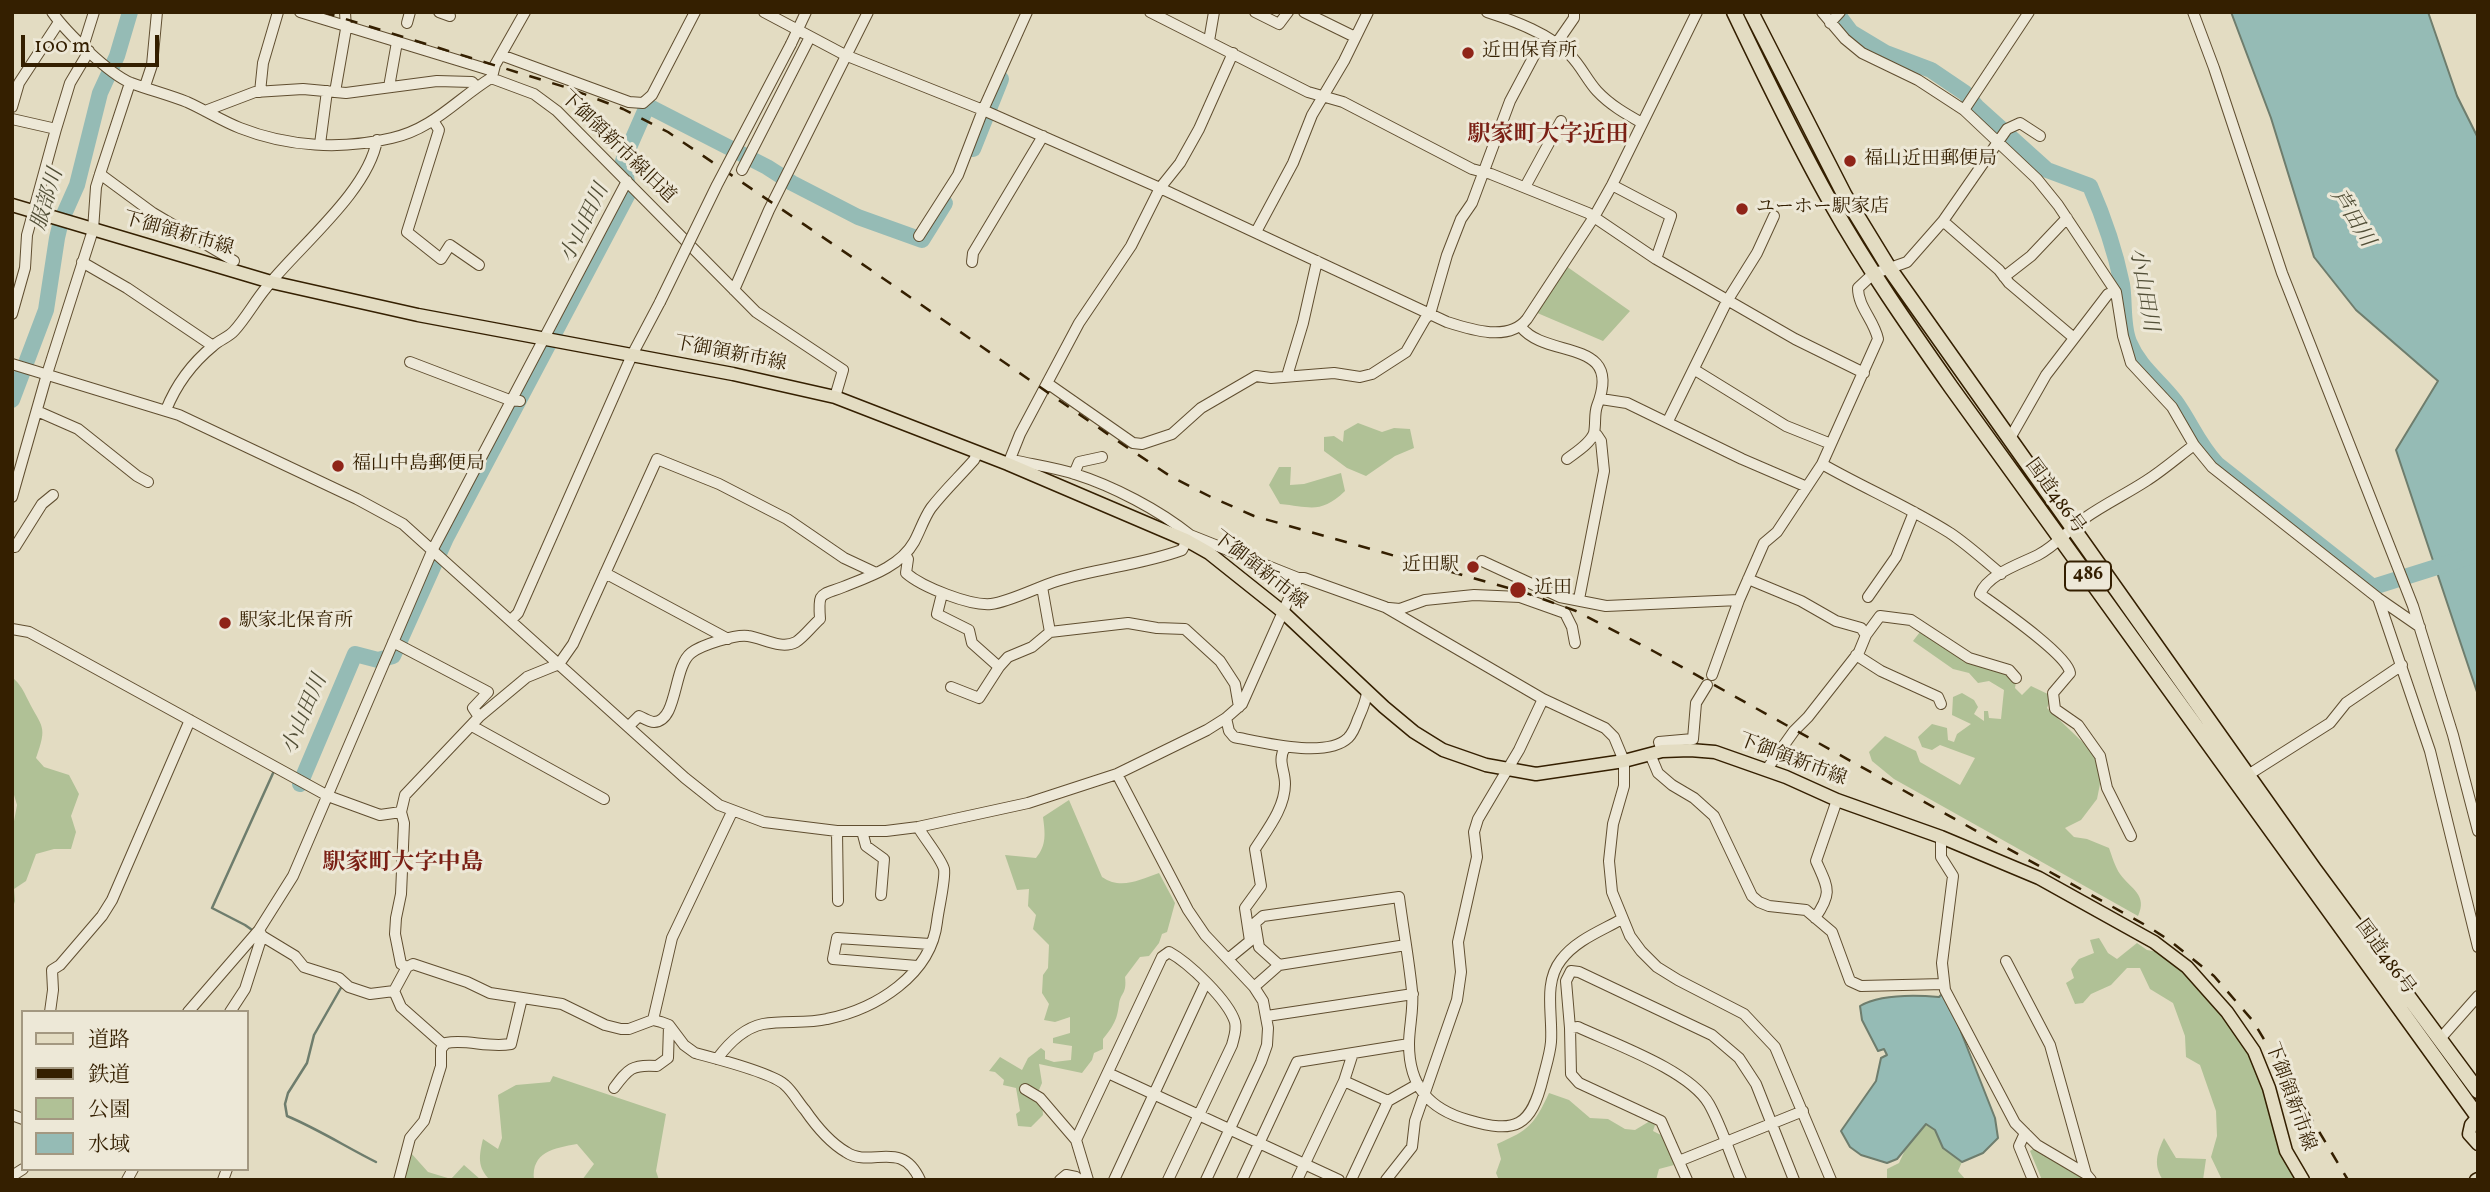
<!DOCTYPE html>
<html>
<head>
<meta charset="utf-8">
<style>
  body { margin:0 }
  #map { position:relative; width:2490px; height:1192px; overflow:hidden; background:#e3dcc2; font-family:Vollkorn,"Noto Serif JP",serif }
  canvas { display:block }
  .frame { position:absolute; inset:0; border:14px solid #341f00; pointer-events:none }
  .legend { position:absolute; left:21px; top:1010px; width:228px; height:161px; box-sizing:border-box; background:#ede8d7; border:2px solid #a39881; margin:0; padding:9px 12px; list-style:none; font-size:21px; color:#341f00 }
  .legend li { display:flex; align-items:center; gap:14px; height:35px }
  .legend b { width:35px; border:2px solid #a39881 }
  .scale { position:absolute; left:21px; top:35px; width:138px; height:32px; box-sizing:border-box; border:4px solid #341f00; border-top:0; padding-left:9px; font-size:21px; line-height:24px; white-space:nowrap; color:#341f00; -webkit-text-stroke:5px #ede8d7; paint-order:stroke }
</style>
</head>
<body>
<div id="map">
<canvas width="2490" height="1192"></canvas>
<div class="frame"></div>
<ul class="legend">
<li><b style="height:9px;background:#e3dcc2"></b>道路</li>
<li><b style="height:9px;background:#341f00"></b>鉄道</li>
<li><b style="height:19px;background:#b0c196"></b>公園</li>
<li><b style="height:19px;background:#95bbb5"></b>水域</li>
</ul>
<div class="scale">100 m</div>
</div>
<script>
const c = document.querySelector('canvas').getContext('2d');
c.lineJoin = 'round';
function fillPath(path, color) { c.fillStyle = color; c.fill(path, 'evenodd'); }
function stroke(path, color, width, dash) { c.strokeStyle = color; c.lineWidth = width; c.lineCap = dash ? 'butt' : 'round'; c.setLineDash(dash || []); c.stroke(path); }
function drawText(font, color, halo, rows, align = 'center') {
  c.font = font + ' Vollkorn,"Noto Serif JP",serif'; c.lineWidth = 6; c.setLineDash([]); c.textBaseline = 'middle'; c.strokeStyle = halo; c.fillStyle = color; for (const [text, x, y, turn = 0] of rows) {
    c.save(); c.translate(x, y); c.rotate((+turn || 0) * Math.PI / 180); c.textAlign = isNaN(turn) ? turn : align; if (halo) c.strokeText(text, 0, 0); c.fillText(text, 0, 0); c.restore();
  }
}
const green = new Path2D(`
  M1566,266L1630,311L1603,341L1535,312Z
  M1358,423L1382,432L1394,428L1410,429L1414,448L1395,456L1366,476L1347,468L1324,451V437L1334,436L1343,442L1344,431Z
  M1279,467H1291L1290,485L1304,484L1341,473L1345,491C1321,514 1311,507 1280,504L1269,485Z
  M1920,632L1968,663L2004,672L2016,682L2015,688L2022,695L2031,686L2052,696L2047,708L2095,754L2102,774L2097,799L2081,820L2065,828L2074,837L2087,839L2109,848C2112,856 2115,867 2120,874C2131,889 2148,895 2138,916L1894,779L1872,761L1869,752L1885,736L1916,751L1920,762L1960,785L1975,758L1940,745L1932,750L1922,747L1918,737L1932,724L1947,728L1948,740L1954,742L1957,734L1971,724L1952,715L1953,697L1962,693L1974,700L1978,707L1974,714L1984,721V711H1988L1989,718L2001,719L2004,690L1989,681L1978,683L1969,673L1953,669L1913,641Z
  M12,677C21,685 23,690 28,700C42,728 48,725 36,758L44,767L69,775L79,794L71,816L76,832L71,849H54L36,854L26,881L14,889L15,901L12,910V832L17,805L12,788Z
  M1069,800L1102,877C1121,890 1139,880 1159,873L1175,903L1167,932L1162,934L1159,943L1149,956L1140,957L1125,977C1127,994 1121,992 1119,1004C1117,1020 1114,1025 1103,1039V1049L1094,1053L1092,1060L1082,1073L1039,1064L1042,1083L1036,1097L1042,1103L1043,1115L1031,1127L1018,1126L1016,1114L1020,1111L1016,1088L1003,1085L1004,1080L995,1072L989,1071L1000,1057L1022,1070L1028,1058L1041,1048L1045,1051V1059L1054,1062L1071,1060L1072,1046L1053,1043V1038L1070,1033V1017L1055,1022L1044,1020L1049,1004L1042,993L1043,975L1048,968L1049,945L1033,929L1036,915L1028,906L1029,889L1017,890L1005,855L1036,858C1047,845 1045,833 1043,817Z
  M2099,938L2108,953L2117,959L2137,943L2147,950L2163,953L2199,988L2223,1017L2255,1061L2298,1180H2222L2211,1157L2217,1136L2216,1111L2200,1065L2186,1057L2185,1036L2173,1003L2150,989L2140,968H2127L2111,985L2091,994L2083,1003L2075,1004L2066,983L2074,978L2071,969L2079,959L2094,953L2090,940Z
  M553,1076L666,1114L656,1171L659,1180H582L594,1164L577,1144C554,1148 531,1152 534,1180H490C477,1167 479,1156 483,1139L498,1149L502,1138L498,1095L516,1085L550,1082Z
  M1549,1093L1569,1100L1590,1118L1608,1119L1625,1129L1635,1130L1650,1121L1655,1125L1653,1131L1665,1137L1674,1165L1659,1169L1656,1180H1499L1496,1173L1501,1159L1497,1144C1529,1130 1534,1125 1549,1093Z
  M1926,1124L1935,1130L1943,1148L1962,1162L1958,1171L1966,1180H1887V1169L1899,1163L1906,1148Z
  M2164,1138L2176,1158L2206,1159L2203,1180H2163C2153,1165 2157,1153 2164,1138Z
  M2043,1143L2097,1180H2042L2030,1151Z
  M411,1153L428,1172L451,1179L464,1165L481,1180H402Z`);
const water = new Path2D(`
  M2231,12H2428L2457,96L2478,138V695L2396,450L2438,381L2356,310L2314,257L2271,118Z
  M1942,994L1948,999L1995,1118L1998,1138L1983,1153L1962,1162L1943,1148L1935,1130L1926,1124L1897,1159L1887,1163L1861,1155L1850,1147L1841,1131L1876,1081L1881,1058L1887,1055L1884,1049L1878,1051L1862,1020L1860,1006C1881,994 1915,995 1939,997Z`);
const stream = new Path2D(`
  M255,932L245,925L212,908L274,771
  M342,986L314,1035L307,1063L288,1093L285,1104L287,1116C318,1129 346,1147 376,1162`);
const river = new Path2D(`
  M1836,12L1851,32L1886,53L1931,70L1965,93L1977,107L2047,170L2090,186C2104,218 2115,250 2122,284C2125,302 2122,325 2129,342C2140,368 2159,380 2175,401C2191,423 2198,444 2217,464L2373,587L2478,554
  M973,149L1001,79
  M12,400L46,310L57,238L61,221L77,185L100,93L117,56L130,12
  M300,784L355,654L378,660L393,656L446,538L629,192L623,161L645,111L650,107L767,167L792,183L858,217L922,240L945,203`);
const minor = new Path2D(`
  M52,12C66,32 109,74 131,83C150,90 169,95 187,102C205,110 222,121 240,128C288,147 342,150 392,138C433,129 457,99 491,78L534,94L557,111L756,312L843,370L835,397
  M300,12L493,71
  M439,12L450,16
  M764,12L845,55L983,110L1160,188L1447,322C1472,330 1509,342 1527,319L1594,217L1612,185L1697,12
  M1150,12L1308,92L1343,102L1472,169L1491,174L1588,213L1656,259L1795,339L1864,373
  M1255,12L1279,24L1288,12
  M1304,12L1355,37
  M1487,12C1515,21 1550,34 1570,55C1581,66 1587,80 1597,91C1610,105 1626,114 1642,123
  M1822,12L1845,39L1862,53L1918,80L1964,110L2037,179L2058,205L2116,292L2123,336L2131,363L2172,407L2194,445L2212,467L2378,598L2420,627
  M2193,12L2214,68L2282,273L2413,606L2453,735L2478,831
  M407,23L410,12
  M1830,23L1840,12
  M1209,41L1214,12
  M791,44L806,12
  M1556,44L1574,18V12
  M83,47L94,12
  M501,55L629,102L643,103L652,95L695,12
  M492,77L495,65L525,12
  M145,86L152,65L157,12
  M389,87L397,42
  M260,92L263,63L278,12
  M335,92L346,29L345,12
  M12,107L19,83L59,22
  M1964,110L2029,12
  M205,111L255,92L303,89L346,93L437,81L472,82L477,87
  M12,119L56,129
  M434,122L439,130L407,232L441,259L450,245L479,265
  M320,144L327,91
  M742,170L810,37
  M100,174L153,213L234,261
  M1612,185L1671,216L1656,259
  M1525,187L1561,121
  M1943,221L1999,270L2009,283L2074,338
  M1256,232L1293,163L1312,115L1344,61L1368,12
  M919,236L958,175L983,110L1027,12
  M82,262L127,288L213,346
  M972,262L973,253L1043,136
  M2004,277L2031,256L2067,218
  M734,290L769,210L868,12
  M12,314L25,268L27,235L56,129L70,83L89,51
  M1521,327C1547,360 1624,337 1597,406C1594,414 1596,424 1594,433C1590,444 1576,452 1567,459
  M410,362L507,399L520,401
  M12,364L179,415L357,499L403,524L685,778L719,805L764,822L837,831H886L918,827L1028,803L1117,774L1207,730L1226,718L1242,704L1298,578H1304L1385,607L1543,699L1605,728L1614,737L1624,761V786L1613,824L1609,861L1612,892L1630,936L1641,951L1657,967L1678,980L1744,1014L1775,1047L1831,1180
  M1695,370L1786,426L1831,444
  M1287,376L1303,323L1317,261
  M1047,383L1133,443L1142,444L1172,434L1201,408L1256,376L1271,378L1334,373L1360,377L1372,374L1406,352L1425,319L1430,314L1447,255L1461,219L1472,203L1510,101L1544,37
  M1601,399L1627,403L1742,459L1807,487
  M166,410C176,385 191,364 213,346C219,340 229,337 234,331C246,318 255,301 266,288C298,247 368,192 377,140
  M37,411L78,429L137,476L148,482
  M1668,421L1727,301L1757,253L1774,216
  M2009,440L2046,375L2108,294L2116,292
  M1008,464L1020,434L1079,323L1131,246L1160,188L1180,163L1199,129L1233,53
  M1008,464L1017,461C1036,465 1056,468 1075,474C1113,486 1159,510 1190,535
  M1822,464C1864,488 1909,507 1950,533C1968,545 1984,560 2001,574
  M1074,474L1079,462L1102,457
  M12,497L47,374L93,230L96,187L100,174L130,83
  M12,546L15,547L42,504L53,495
  M905,554L908,559L906,573C922,587 970,606 991,604C1009,602 1038,587 1057,581C1098,568 1141,565 1182,550L1190,535L1298,578
  M1482,561L1560,597L1606,606L1739,600
  M605,573L728,639
  M1748,579L1801,601L1836,621L1861,628L1866,635L1859,652L1808,717L1794,731L1767,769
  M1042,587L1050,632
  M942,594L937,614L969,630L972,643L999,667
  M1868,597L1896,557L1914,512
  M2378,598L2430,751L2478,947
  M1579,599L1604,471L1601,441L1597,435L1594,434
  M1389,608L1400,609L1425,600L1474,595L1520,597L1565,613L1572,627L1575,643
  M511,620L518,613L632,355L660,302
  M12,629L29,632L53,645L328,796L380,815L401,812
  M1866,635L1880,616L1911,620L1969,658L2009,670L2016,678
  M393,642L488,692L473,708L479,717
  M1856,655L1881,671L1938,697L1941,704
  M1712,675L1739,600L1764,543L1777,532L1822,464L1878,339C1874,320 1858,307 1858,288L1873,274L1907,262L1943,221L2007,129L2020,123L2040,136
  M951,687L979,698L999,667L1008,657L1032,647L1050,632L1128,623L1157,628L1185,629L1220,661L1235,684L1239,707
  M1226,718L1229,731L1234,737C1261,742 1326,759 1348,738C1353,733 1356,725 1358,719C1362,710 1366,702 1367,692
  M472,726L604,799
  M629,726L639,716C643,718 650,722 654,722C678,721 673,667 691,653C701,645 736,634 748,636C763,638 781,650 796,642C804,637 812,626 820,619C818,591 820,596 843,587C868,577 900,567 914,542C920,531 924,518 931,508C944,491 960,476 974,460L978,452
  M1662,751L1659,742L1693,739L1696,703L1707,685
  M1650,754L1658,773L1672,785L1694,798L1714,816L1752,896L1759,902L1769,906L1806,910L1832,932L1850,981L1861,986L1944,984
  M1117,774L1188,910L1205,935L1254,987L1263,1001L1268,1028L1267,1045L1261,1062L1206,1180
  M2248,775L2330,723L2346,703L2402,665
  M837,831L838,901
  M862,831L866,846L884,859L881,895
  M2131,836L2107,788L2100,756L2078,725L2055,709L2053,693L2070,673C2068,655 1998,607 1980,594C1988,574 2020,564 2038,555C2057,545 2068,530 2085,518C2105,504 2126,494 2146,481C2162,471 2178,457 2194,445
  M1941,837V857L1953,876L1942,963L1945,990L2015,1123L2037,1145L2086,1174L2091,1180
  M1815,918C1833,892 1828,888 1816,861L1837,800
  M262,936L295,956L304,967L339,978L349,987L370,994L394,991L407,967L413,964L467,982L490,993L562,1004L605,1025L621,1029H629L653,1020L661,1022L669,1025L684,1045L695,1053C714,1058 773,1073 785,1085C793,1092 798,1102 805,1110C816,1126 829,1142 846,1152C871,1169 901,1138 920,1180
  M1228,959L1250,941L1245,908L1261,886L1255,849C1267,830 1285,808 1285,784C1285,769 1277,762 1285,747
  M2006,961L2050,1045L2086,1174
  M1279,965L1259,947L1255,923L1263,916L1399,897C1403,928 1409,960 1412,991C1414,1009 1409,1027 1409,1044C1409,1086 1429,1109 1468,1120C1516,1134 1531,1127 1543,1078C1546,1066 1550,1054 1551,1042C1553,1015 1543,983 1561,960C1576,940 1601,931 1622,919
  M917,966L833,959L837,938L930,944
  M407,967L401,964L395,934L396,918L401,894L404,823L401,812L405,795L479,717L527,677L559,664L573,644L657,459L719,484L787,519L844,558L876,573
  M1254,987L1279,965L1406,945
  M394,991L401,1007L444,1045
  M50,1012L53,990L52,970L60,965L102,916L112,900L190,720
  M188,1012L259,930L293,876L433,549L627,181
  M230,1012L245,989L262,936L260,932
  M1267,1016L1413,994
  M653,1020L672,938L732,812
  M1570,1028L1578,1027C1614,1044 1689,1070 1709,1104C1722,1127 1730,1155 1741,1180
  M2439,1040L2478,996
  M717,1059C728,1044 744,1028 763,1024C784,1020 806,1024 827,1019C876,1009 931,975 937,922C938,911 946,878 944,869C941,858 924,838 918,827
  M1108,1073L1339,1180
  M1344,1081L1388,1101
  M614,1088C628,1069 632,1064 657,1066L668,1058L669,1026
  M1025,1089L1040,1098L1076,1140
  M12,1115L23,1119
  M2025,1133L2019,1146L2033,1180
  M1679,1161L1803,1111
  M12,1176L23,1169
  M127,1180L133,1169
  M223,1180L227,1169
  M399,1180L410,1138L424,1121L441,1066V1049L446,1043C467,1039 488,1048 511,1044L522,998
  M1060,1180L1066,1175L1076,1177L1080,1180
  M1088,1180L1076,1140L1162,957L1169,952C1189,963 1228,1000 1235,1022C1237,1030 1234,1037 1232,1045L1168,1180
  M1114,1180L1205,984
  M1242,1180L1297,1062L1409,1044
  M1297,1180L1344,1081L1353,1053
  M1351,1180L1388,1101L1418,1084
  M1386,1180L1412,1147L1415,1121L1457,1000L1461,972L1458,942L1477,857L1474,832L1478,819L1519,750L1543,699
  M1687,1180L1661,1121L1579,1083L1571,1074L1570,1028L1566,981L1571,971L1579,972L1712,1035L1739,1058L1756,1084L1794,1180`);
const major = new Path2D(`
  M12,205L271,282L418,315L733,374L835,397L1008,464L1186,540L1209,553L1283,612L1384,707L1414,732L1443,750L1486,765L1536,774L1624,761L1662,751L1690,750L1715,752L1786,777L1837,800L1941,837L2039,878L2154,942L2187,967L2227,1012L2254,1051L2269,1088L2286,1151L2303,1180
  M2478,1117L2471,1125L2469,1134L2478,1144
  M2476,1180L2478,1179`);
const highway = new Path2D(`
  M1734,12C1765,77 1796,141 1831,203C1867,267 1909,327 1951,387L2478,1117
  M1751,12L1845,196L1889,268L2314,869L2478,1091`);
const rail = new Path2D(`
  M323,12L568,88L623,109L668,132L871,270L1125,446L1170,476L1211,497L1254,516L1526,593L1576,611L1655,652L2147,926L2169,940L2214,976L2253,1021L2348,1180`);
const minorBridge = new Path2D(`
  M660,302L717,185L791,44`);
const markers = [
  [1468,53,7,"#8f2418"],
  [1850,161,7,"#8f2418"],
  [1742,209,7,"#8f2418"],
  [338,466,7,"#8f2418"],
  [1473,567,7,"#8f2418"],
  [1518,590,9,"#8f2418"],
  [225,623,7,"#8f2418"]
];
const shields = [
  [2088,576,46]
];
const shieldNames = [
  ["486",2088,576]
];
const poiNames = [
  ["近田保育所",1482,53],
  ["福山近田郵便局",1864,161],
  ["ユーホー駅家店",1756,209],
  ["福山中島郵便局",352,466],
  ["近田駅",1459,567,"right"],
  ["近田",1534,590],
  ["駅家北保育所",239,623]
];
const streetNames = [
  ["下御領新市線旧道",617,148,44],
  ["下御領新市線",178,235,16],
  ["下御領新市線",730,355,11],
  ["国道486号",2054,497,54],
  ["下御領新市線",1259,571,38],
  ["下御領新市線",1792,761,21],
  ["国道486号",2384,958,54],
  ["下御領新市線",2289,1097,70]
];
const waterNames = [
  ["服部川",49,200,-73],
  ["芦田川",2351,219,58],
  ["小山田川",586,224,-64],
  ["小山田川",2142,290,80],
  ["小山田川",306,715,-67]
];
const quarterNames = [
  ["駅家町大字近田",1548,137],
  ["駅家町大字中島",403,865]
];
fillPath(green, '#b0c196');
fillPath(water, '#95bbb5');
stroke(water, '#6e7d6d', 2);
stroke(stream, '#6e7d6d', 2.5);
stroke(river, '#95bbb5', 16);
stroke(minor, '#604e30', 12);
stroke(major, '#341f00', 15);
stroke(highway, '#341f00', 17);
stroke(minor, '#ede8d7', 10);
stroke(major, '#e3dcc2', 12);
stroke(highway, '#e3dcc2', 14);
stroke(rail, '#341f00', 2.5, [12, 12]);
stroke(minorBridge, '#604e30', 12, []);
stroke(minorBridge, '#ede8d7', 10);
for (const [x, y, r, color] of markers) { const dot = new Path2D(); dot.arc(x, y, r, 0, 2 * Math.PI); c.fillStyle = color; c.fill(dot); stroke(dot, '#ede8d7', 2.5); }
for (const [x, y, w] of shields) { const box = new Path2D(); box.roundRect(x - w / 2, y - 14.5, w, 29, 5); c.fillStyle = '#ede8d7'; c.fill(box); stroke(box, '#341f00', 2); }
drawText('bold 18px', '#341f00', null, shieldNames);
drawText('19px', '#341f00', '#ede8d7', poiNames, 'left');
drawText('19px', '#341f00', '#ede8d7', streetNames);
drawText('italic 21px', '#514e36', '#ede8d7', waterNames);
drawText('bold 23px', '#7a1f14', '#ede8d7', quarterNames);
</script>
</body>
</html>
